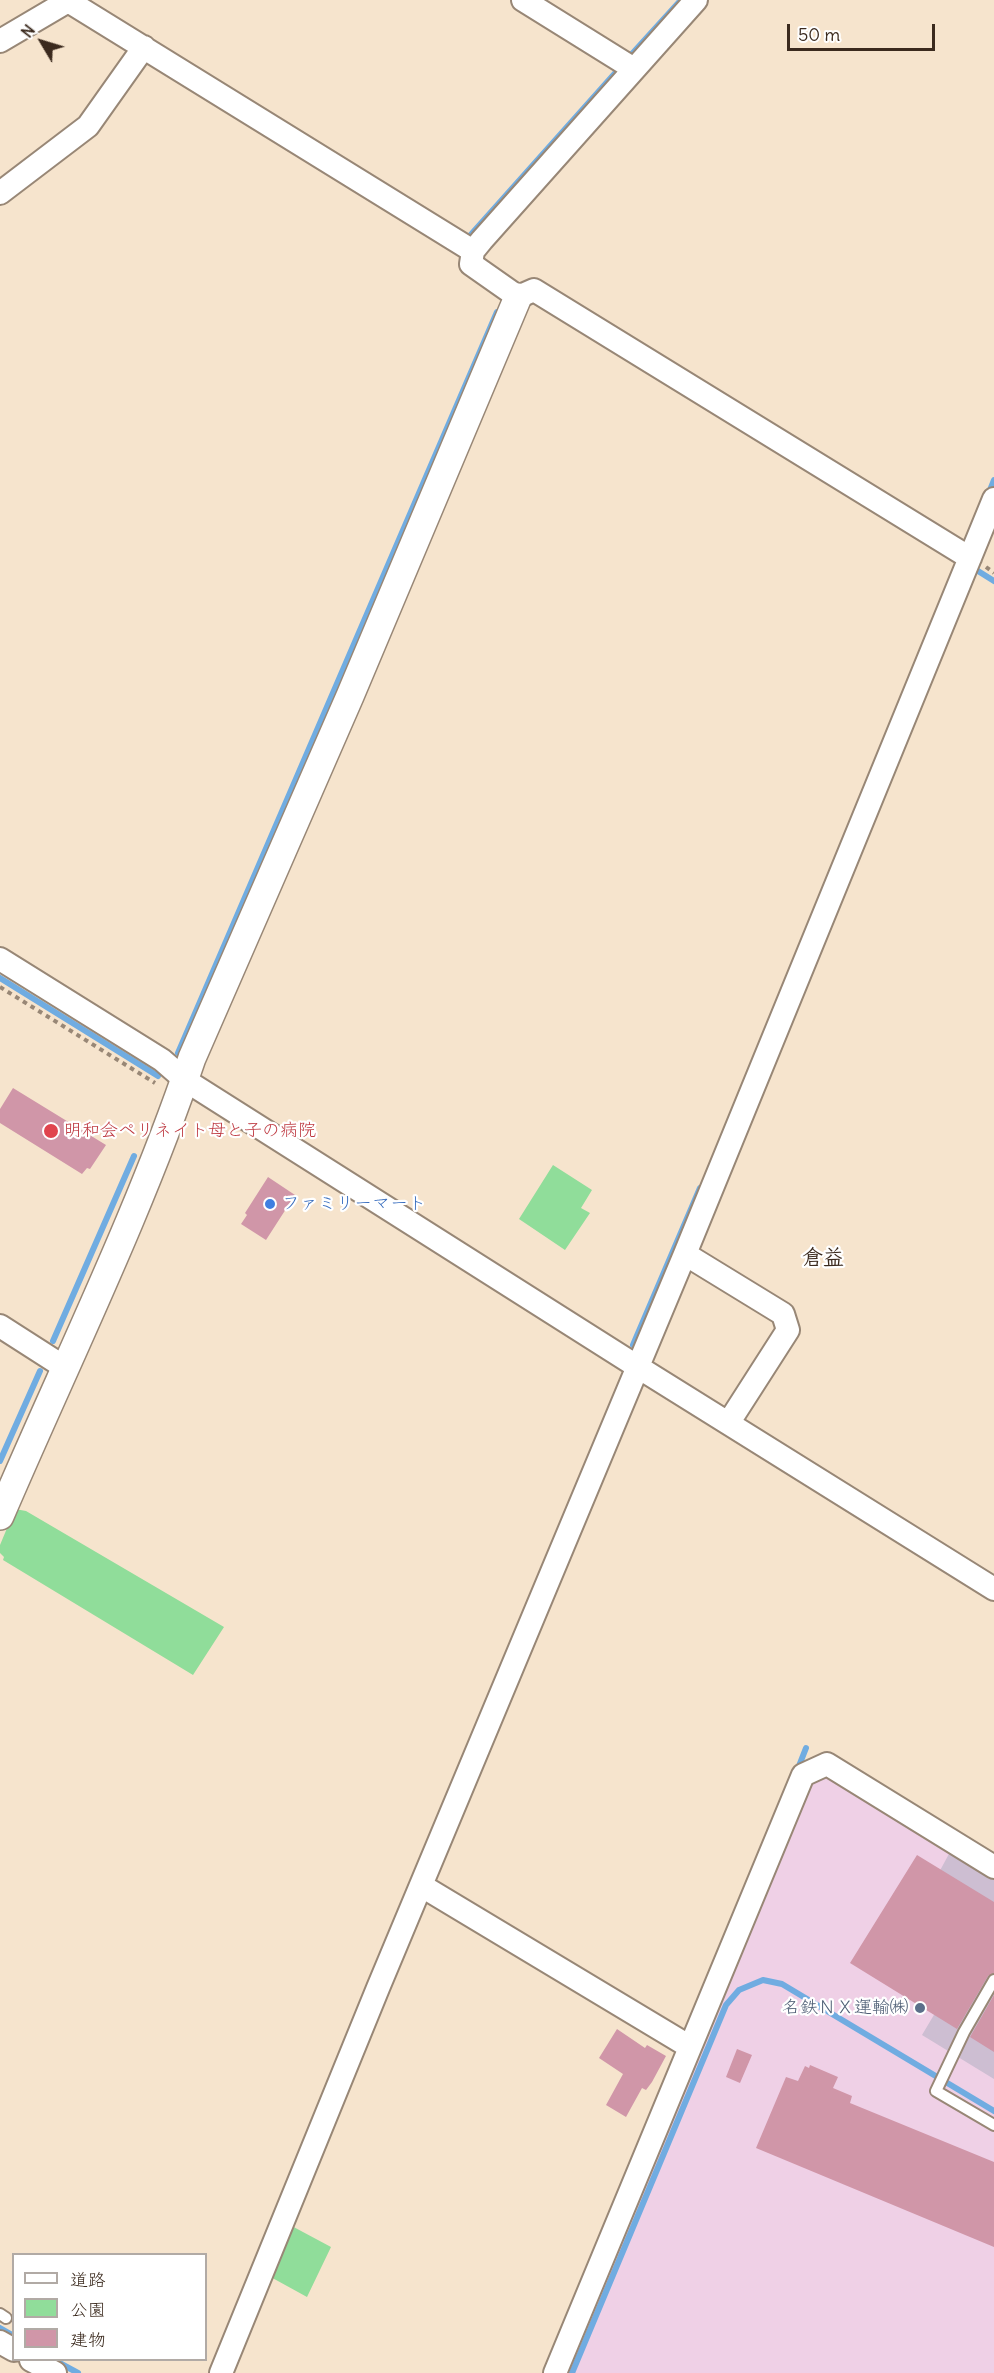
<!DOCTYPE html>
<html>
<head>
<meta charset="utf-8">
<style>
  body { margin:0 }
  #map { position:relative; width:994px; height:2373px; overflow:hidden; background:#f6e4cd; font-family:Delius,"Klee One",sans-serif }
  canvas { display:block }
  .legend { position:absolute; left:12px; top:2253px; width:195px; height:108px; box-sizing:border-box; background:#fff; border:2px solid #b1aaa5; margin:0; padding:8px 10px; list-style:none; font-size:18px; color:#3b2a1e }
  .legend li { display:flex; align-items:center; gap:12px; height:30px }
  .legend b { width:30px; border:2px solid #b1aaa5 }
  .north { position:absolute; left:12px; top:12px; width:60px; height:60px; -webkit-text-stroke:4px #fff; paint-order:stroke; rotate:308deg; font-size:16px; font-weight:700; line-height:24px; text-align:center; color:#3b2a1e }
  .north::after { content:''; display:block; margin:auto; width:21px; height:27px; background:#3b2a1e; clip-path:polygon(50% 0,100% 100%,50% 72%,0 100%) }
  .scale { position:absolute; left:787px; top:24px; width:148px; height:27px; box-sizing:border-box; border:3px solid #3b2a1e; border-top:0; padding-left:8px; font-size:18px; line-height:21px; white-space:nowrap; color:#3b2a1e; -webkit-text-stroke:4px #fff; paint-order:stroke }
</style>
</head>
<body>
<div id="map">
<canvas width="994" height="2373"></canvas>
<ul class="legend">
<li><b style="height:8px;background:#fff"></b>道路</li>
<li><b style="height:16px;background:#90dd9a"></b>公園</li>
<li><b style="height:16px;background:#d096a8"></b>建物</li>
</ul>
<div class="north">N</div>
<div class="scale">50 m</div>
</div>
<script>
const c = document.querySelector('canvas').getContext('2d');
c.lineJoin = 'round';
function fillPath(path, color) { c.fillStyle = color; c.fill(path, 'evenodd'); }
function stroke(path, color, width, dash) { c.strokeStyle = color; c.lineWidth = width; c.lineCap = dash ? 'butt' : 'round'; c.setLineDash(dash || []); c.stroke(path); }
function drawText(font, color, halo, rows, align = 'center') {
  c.font = font + ' Delius,"Klee One",sans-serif'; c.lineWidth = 4.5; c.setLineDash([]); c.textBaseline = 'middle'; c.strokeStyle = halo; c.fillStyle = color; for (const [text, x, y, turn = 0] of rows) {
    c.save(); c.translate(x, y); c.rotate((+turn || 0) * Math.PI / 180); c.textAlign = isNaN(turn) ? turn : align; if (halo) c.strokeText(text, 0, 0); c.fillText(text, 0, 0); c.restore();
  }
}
const built = new Path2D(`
  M830,1775L994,1875V2373H564L809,1783Z`);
const industrial = new Path2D(`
  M950,1852L994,1880V2079L922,2035L966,1961L909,1928Z`);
const green = new Path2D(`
  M553,1165L592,1190L581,1208L590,1213L565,1250L519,1219Z
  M15,1509L26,1511L224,1627L193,1675L3,1560L4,1557L0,1553V1545Z
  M288,2224L331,2247L307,2297L267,2275Z`);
const stream = new Path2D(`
  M631,55L681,0
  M467,239L617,71
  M988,495L994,480
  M978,571L994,581
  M0,978L158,1076
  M178,1053L497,312
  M53,1341L134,1156
  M633,1345L700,1188
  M0,1461L40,1371
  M797,1771L806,1748
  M0,2328L14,2336
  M54,2360L78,2373
  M572,2373L726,2005L739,1990L763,1980L782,1984L994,2111`);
const building = new Path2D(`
  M13,1088L106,1145L90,1169L87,1168L82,1174L0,1123V1109Z
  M268,1177L295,1195L266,1240L241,1224L247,1215L245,1213Z
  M917,1855L994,1902V1973L988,1976L957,2029L850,1963Z
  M994,1995V2052L970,2037Z
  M617,2029L645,2048L647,2045L666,2056L652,2082L646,2090L642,2088L626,2117L606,2105L623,2074L599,2058Z
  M737,2049L752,2055L740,2083L726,2077Z
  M810,2065L838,2077L833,2088L852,2096L850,2103L994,2162V2247L756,2148L786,2077L798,2081L805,2066L809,2068Z`);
const path = new Path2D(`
  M986,567L994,573
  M0,987L155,1083`);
const service = new Path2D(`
  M994,1980L964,2032L936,2091L994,2125
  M0,2314L6,2318`);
const minor = new Path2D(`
  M523,0L634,69
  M696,0L482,240L473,251L471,264L518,297L534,290L970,558
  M0,41L68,1L473,251
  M0,193L88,126L144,47
  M0,959L162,1060L185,1080L638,1367L994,1589
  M685,1254L783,1314L788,1330L729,1422
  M0,1326L64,1367
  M422,1886L690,2047
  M0,2342L14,2350
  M31,2360L55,2373
  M221,2373L378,1988L685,1254L994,499
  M555,2373L803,1775L827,1764L994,1867`);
const tertiary = new Path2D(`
  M0,1516C65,1364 139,1215 192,1058L350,696L518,297`);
const markers = [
  [51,1131,8,"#e0444e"],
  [270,1204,6,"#3f7fe0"],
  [920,2008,6,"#5c6f8a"]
];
const healthNames = [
  ["明和会ペリネイト母と子の病院",64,1131]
];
const shopNames = [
  ["ファミリーマート",282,1204]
];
const serviceNames = [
  ["名鉄ＮＸ運輸㈱",908,2008]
];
const quarterNames = [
  ["倉益",823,1258]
];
fillPath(built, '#efd0e6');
fillPath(industrial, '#cdbed2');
fillPath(green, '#90dd9a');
stroke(stream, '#70ace1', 6);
fillPath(building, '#d096a8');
stroke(service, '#988776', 14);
stroke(minor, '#988776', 26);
stroke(tertiary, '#988776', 30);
stroke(path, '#988776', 4, [4.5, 4.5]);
stroke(service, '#fff', 10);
stroke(minor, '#fff', 22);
stroke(tertiary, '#fff', 27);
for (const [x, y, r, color] of markers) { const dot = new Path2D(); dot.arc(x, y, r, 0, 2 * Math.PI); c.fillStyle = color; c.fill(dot); stroke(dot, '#fff', 2); }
drawText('18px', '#be3a42', '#fff', healthNames, 'left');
drawText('18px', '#366cbe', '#fff', shopNames, 'left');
drawText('18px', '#4e5e75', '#fff', serviceNames, 'right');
drawText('bold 21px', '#3b2a1e', '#fff', quarterNames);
</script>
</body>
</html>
